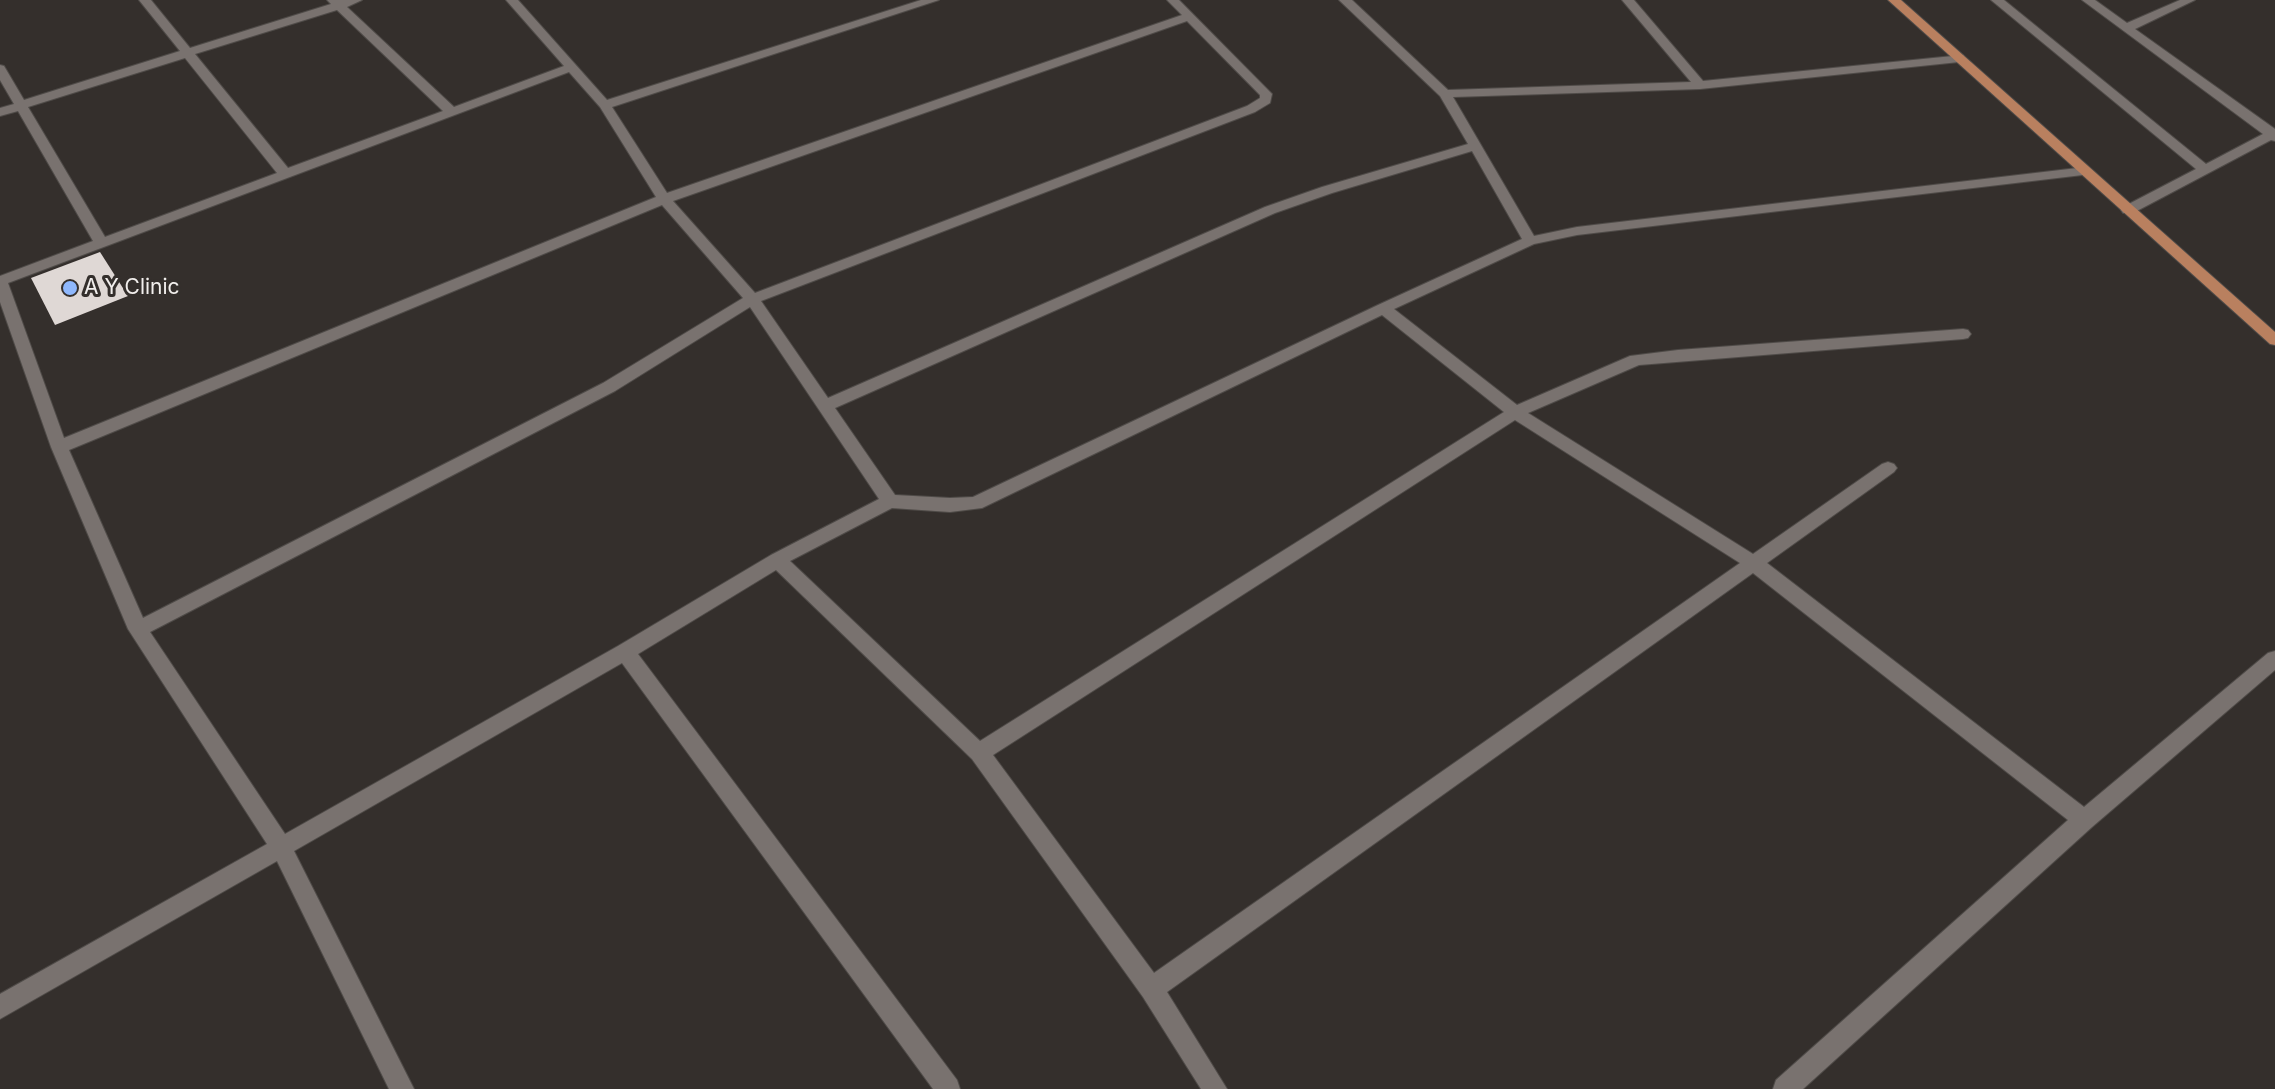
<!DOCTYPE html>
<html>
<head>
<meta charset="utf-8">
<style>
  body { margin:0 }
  canvas { display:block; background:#342f2c }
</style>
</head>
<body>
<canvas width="2275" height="1089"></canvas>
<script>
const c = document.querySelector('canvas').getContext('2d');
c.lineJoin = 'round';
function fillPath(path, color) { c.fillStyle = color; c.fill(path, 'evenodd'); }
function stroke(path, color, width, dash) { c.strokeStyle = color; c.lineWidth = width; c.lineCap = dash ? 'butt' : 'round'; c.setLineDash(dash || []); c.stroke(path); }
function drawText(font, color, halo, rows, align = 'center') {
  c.font = font + ' Inter,sans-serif'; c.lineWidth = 6; c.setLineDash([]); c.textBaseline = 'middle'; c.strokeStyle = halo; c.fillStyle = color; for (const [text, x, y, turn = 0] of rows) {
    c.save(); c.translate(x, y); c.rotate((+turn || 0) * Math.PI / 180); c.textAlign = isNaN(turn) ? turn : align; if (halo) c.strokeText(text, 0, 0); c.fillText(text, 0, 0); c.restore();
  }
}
const building = new Path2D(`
  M100,252L128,296L55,325L31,278Z`);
const street = new Path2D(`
  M139,0H151L190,48L331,4L327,0H362L347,7L454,107L564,66L506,0H518L607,100L921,0H939L612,107L667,193L1182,15L1167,0H1179L1272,94L1270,103L1255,112L761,301L828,398L1265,207L1322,187L1468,144L1440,96L1339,0H1352L1448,90L1691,82L1622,0H1634L1703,81L1963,55L1965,58L1959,62L1700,89L1453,97L1534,236L1577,227L2086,167L2093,171L2091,174L1577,235L1534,244L1394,309L1517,405L1630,356L1678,350L1963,329L1968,330L1971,334L1968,338L1963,339L1639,365L1528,413L1753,554L1882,464L1888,462L1894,464L1897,468L1894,472L1767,563L2084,807L2268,653L2275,651V670L2092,827L1803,1089H1773L1776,1080L2068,820L1753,573L1167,992L1227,1089H1201L1143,997L972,759L776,570L638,654L957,1080L960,1089H933L622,663L294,851L414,1089H389L277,861L0,1019V994L267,844L128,629L51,447L0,302V276L93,241L18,111L0,116V108L14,104L0,80V65L4,66L24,100L180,51ZM337,10L443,111L288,168L195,54ZM1187,21L1260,95V98L1247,106L755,293L673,201ZM185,58L277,173L105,237L28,107ZM569,72L600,107L656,197L64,438L8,283ZM1472,151L1522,239L1378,305L973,497L950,498L895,495L835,408L1275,213L1332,193ZM662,205L743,298L603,383L143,618L69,450ZM750,307L879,499L771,555L618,646L285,834L150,632L615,391ZM1382,315L1504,412L980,741L790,561L892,508L950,512L982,508ZM1515,420L1740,563L1154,973L993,755Z
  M1991,0H2004L2206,164L2263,134L2082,0H2095L2127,23L2180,0H2195L2135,29L2275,129V141L2271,140L2133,213H2123L2121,210L2123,207L2196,169Z`);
const primary = new Path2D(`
  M1888,0H1901L2275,332V345L2270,344Z`);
const markers = [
  [70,288,8,"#8fb8fd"]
];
const poiNames = [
  ["A Y Clinic",84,288]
];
fillPath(building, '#dfd8d5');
stroke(street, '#4f4b48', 2);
stroke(primary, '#4f4b48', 2);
fillPath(street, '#79726f');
fillPath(primary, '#b9805f');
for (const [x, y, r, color] of markers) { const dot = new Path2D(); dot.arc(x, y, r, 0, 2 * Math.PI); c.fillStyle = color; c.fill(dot); stroke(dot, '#342f2c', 2); }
drawText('21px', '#f2efed', '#342f2c', poiNames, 'left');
</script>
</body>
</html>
